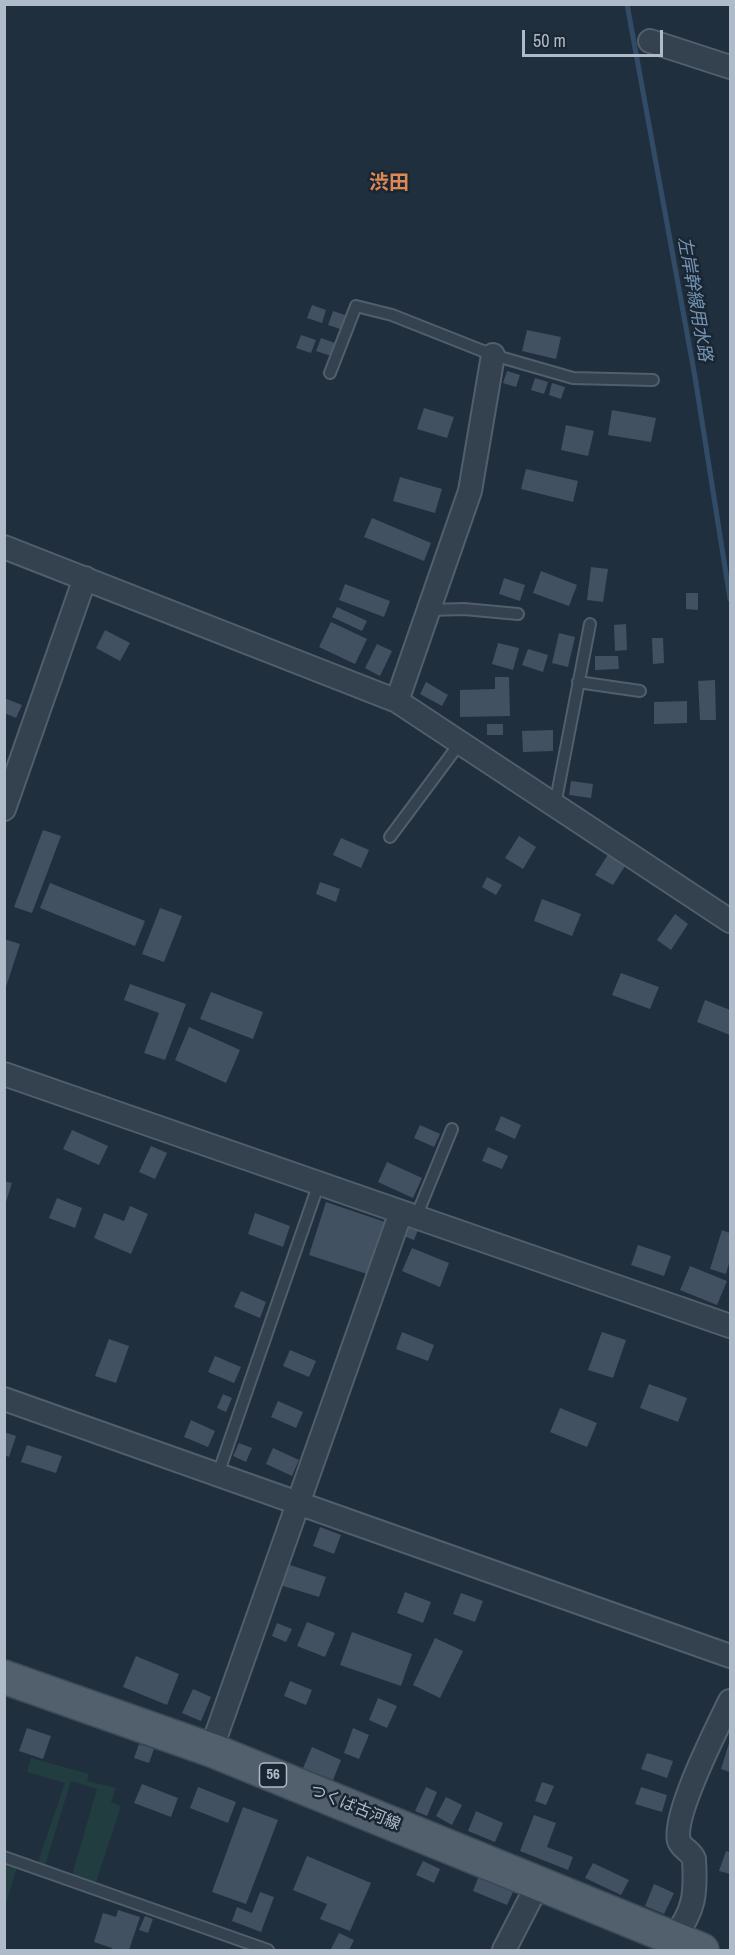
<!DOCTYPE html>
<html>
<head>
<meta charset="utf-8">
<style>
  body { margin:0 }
  #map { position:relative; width:735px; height:1955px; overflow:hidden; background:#202f3e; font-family:"Archivo Narrow",sans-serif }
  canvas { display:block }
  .frame { position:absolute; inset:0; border:6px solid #b0bbc9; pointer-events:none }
  .scale { position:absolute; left:522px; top:30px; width:141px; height:27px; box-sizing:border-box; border:3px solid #b0bbc9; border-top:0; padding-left:8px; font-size:18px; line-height:21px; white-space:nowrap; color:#b0bbc9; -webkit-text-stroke:4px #1a2632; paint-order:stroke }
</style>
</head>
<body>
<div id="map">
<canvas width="735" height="1955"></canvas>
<div class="frame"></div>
<div class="scale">50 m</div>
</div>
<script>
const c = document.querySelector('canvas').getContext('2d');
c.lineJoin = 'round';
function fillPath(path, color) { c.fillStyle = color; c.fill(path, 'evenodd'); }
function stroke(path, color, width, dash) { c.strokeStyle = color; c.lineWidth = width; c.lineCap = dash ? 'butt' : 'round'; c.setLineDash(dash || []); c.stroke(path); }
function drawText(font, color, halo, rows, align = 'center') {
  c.font = font + ' "Archivo Narrow","Noto Sans JP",sans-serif'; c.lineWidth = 5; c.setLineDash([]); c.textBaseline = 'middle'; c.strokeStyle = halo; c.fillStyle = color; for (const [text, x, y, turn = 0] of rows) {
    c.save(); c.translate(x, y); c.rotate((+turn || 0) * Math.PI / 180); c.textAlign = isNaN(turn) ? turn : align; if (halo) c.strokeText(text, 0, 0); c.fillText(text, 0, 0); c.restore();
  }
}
const green = new Path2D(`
  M31,1758L89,1774L87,1781L116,1788L111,1802L121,1806L96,1882L72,1875L97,1789L71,1781L45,1865L38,1862L65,1783L27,1772Z
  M5,1864L17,1868L5,1906L4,1864Z`);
const stream = new Path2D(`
  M627,4L695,377L730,599`);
const building = new Path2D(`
  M312,305L326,310L322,323L307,318Z
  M333,311L348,316L343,330L328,325Z
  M527,330L561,337L556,359L522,351Z
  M301,335L316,340L311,353L296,348Z
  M321,338L335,343L331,356L316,351Z
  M507,371L520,375L516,387L503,383Z
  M535,378L548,382L544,394L531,390Z
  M552,383L565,387L561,399L549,395Z
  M424,408L454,417L447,438L417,429Z
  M612,410L656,418L651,442L608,435Z
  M566,425L594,431L588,456L561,450Z
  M526,469L578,481L573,502L521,489Z
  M400,477L442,489L435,513L393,501Z
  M372,518L431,543L424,561L364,537Z
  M591,567L608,569L603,602L587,600Z
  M541,571L577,585L569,606L533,593Z
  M504,578L525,585L520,601L499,594Z
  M345,584L390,601L384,617L339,600Z
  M686,593H698V610L686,609Z
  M337,607L367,621L362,631L332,617Z
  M331,622L367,639L355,664L319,647Z
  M626,624L627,650L615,651L614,625Z
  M105,630L130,643L120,661L96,648Z
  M559,633L575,637L568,667L552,663Z
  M652,638H663L664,663L653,664Z
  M498,643L519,648L513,670L492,664Z
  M377,644L392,651L380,676L365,668Z
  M528,649L548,655L543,672L522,665Z
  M595,656H618L619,669L595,670Z
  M495,677H509L510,716L460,717V690L495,689Z
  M715,680L716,720H700L698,681Z
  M426,682L448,695L442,706L420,694Z
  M4,698L22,705L16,718L4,713Z
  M687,701V723L654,724V702Z
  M487,724H503V735H487Z
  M553,730V751L523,752L522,731Z
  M571,781L593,784L591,798L569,795Z
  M43,830L61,836L32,913L14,907Z
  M519,836L536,847L523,869L505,858Z
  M341,838L369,850L361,868L333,855Z
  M609,853L627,863L613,885L595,875Z
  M487,877L502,885L496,895L482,887Z
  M320,882L340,889L336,902L316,894Z
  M50,883L145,921L135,946L40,908Z
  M542,899L581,914L572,936L534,921Z
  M160,908L182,916L164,962L142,954Z
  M675,914L688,924L671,950L657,940Z
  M4,939L20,944L5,990H4Z
  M621,973L659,987L650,1009L612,995Z
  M130,984L186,1004L165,1060L144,1053L159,1013L124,1000Z
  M211,992L263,1012L253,1039L200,1019Z
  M705,1000L730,1010V1035L697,1022Z
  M189,1027L240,1050L226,1083L175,1060Z
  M501,1116L521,1125L515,1139L495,1130Z
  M420,1125L440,1134L434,1147L414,1138Z
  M72,1130L108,1146L99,1165L63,1149Z
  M151,1146L167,1153L155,1179L139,1172Z
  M488,1147L508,1156L502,1169L482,1161Z
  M387,1162L422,1178L413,1198L378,1182Z
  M4,1181L12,1183L5,1205H4Z
  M57,1198L82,1208L75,1228L49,1218Z
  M326,1202L385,1222L367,1274L309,1255Z
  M130,1206L148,1214L131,1254L94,1238L104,1213L124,1221Z
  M255,1213L290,1226L283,1247L248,1234Z
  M405,1225L418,1230L414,1240L401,1235Z
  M722,1230L730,1233V1259L726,1274L710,1269Z
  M638,1245L671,1256L664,1276L631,1265Z
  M412,1248L449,1263L440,1287L402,1271Z
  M690,1266L727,1281L717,1305L680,1290Z
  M241,1291L266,1302L260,1318L234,1307Z
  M402,1332L434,1345L428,1361L396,1349Z
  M602,1332L626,1340L613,1378L588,1370Z
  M109,1339L129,1346L116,1383L95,1376Z
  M290,1350L316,1361L309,1377L283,1366Z
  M215,1356L241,1367L234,1383L208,1372Z
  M649,1384L687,1398L678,1422L640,1408Z
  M223,1394L232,1398L226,1412L217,1408Z
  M278,1401L303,1412L296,1428L271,1417Z
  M560,1408L597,1423L587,1447L550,1432Z
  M191,1420L215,1431L208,1447L184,1437Z
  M4,1432L16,1436L9,1457L4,1455Z
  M239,1443L252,1448L246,1462L233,1456Z
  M27,1445L62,1456L56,1473L21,1462Z
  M273,1448L299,1460L292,1476L266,1464Z
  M320,1527L341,1535L334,1554L313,1546Z
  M287,1564L326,1577L319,1597L280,1585Z
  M405,1592L431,1602L423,1623L397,1613Z
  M461,1593L483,1601L475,1622L453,1614Z
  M307,1622L335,1633L325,1657L297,1646Z
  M277,1623L292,1629L286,1642L272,1636Z
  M352,1632L412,1654L401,1686L340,1665Z
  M435,1638L463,1651L440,1698L413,1685Z
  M136,1656L179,1674L167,1705L123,1687Z
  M290,1681L312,1690L306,1705L284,1696Z
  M193,1689L211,1697L201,1721L182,1713Z
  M378,1698L397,1706L387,1728L369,1720Z
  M27,1728L51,1736L43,1759L19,1751Z
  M353,1728L369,1735L359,1759L344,1753Z
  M730,1740V1772L721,1769Z
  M139,1744L154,1749L149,1763L134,1758Z
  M312,1747L341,1760L333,1780L303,1768Z
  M647,1753L673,1761L667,1778L641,1769Z
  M542,1782L554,1786L546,1805L535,1801Z
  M142,1784L178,1798L171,1817L134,1803Z
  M198,1787L236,1802L228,1823L190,1808Z
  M426,1787L437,1792L427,1816L415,1811Z
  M641,1787L667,1795L662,1812L635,1804Z
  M446,1797L462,1805L452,1825L436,1816Z
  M243,1807L278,1820L246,1904L212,1892Z
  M476,1811L503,1823L495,1842L468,1831Z
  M534,1815L556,1823L547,1847L573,1857L568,1870L520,1851Z
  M726,1851L730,1852V1874L719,1871Z
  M307,1856L371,1883L350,1931L320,1919L327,1904L293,1890Z
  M423,1861L440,1869L434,1883L416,1875Z
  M593,1863L629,1880L621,1895L585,1878Z
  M478,1878L513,1892L507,1905L473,1891Z
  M654,1884L674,1893L664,1914L645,1906Z
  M260,1892L274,1897L261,1932L232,1921L237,1907L252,1913Z
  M118,1910L140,1917L129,1950H112V1948L94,1942L103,1913L116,1917Z
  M145,1916L153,1919L148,1933L139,1930Z
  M339,1933L354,1940L349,1950L331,1949Z`);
const service = new Path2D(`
  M330,373L356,306L392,315L493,355L573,378L653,380
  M429,610L464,609L518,614
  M578,682L640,691
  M555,805L590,624
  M390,837L460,743
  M416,1217L452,1129
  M218,1474L319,1183
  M4,1857L268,1950`);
const minor = new Path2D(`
  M650,41L730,67
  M4,547L397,701L730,921
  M397,701L470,491L493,355
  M4,809L85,578
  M4,1074L730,1326
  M4,1399L730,1656
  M211,1750L401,1212
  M673,1938C695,1911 696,1893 694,1859C691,1851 682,1849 679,1841C672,1816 718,1726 730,1701
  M504,1950L539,1882`);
const primary = new Path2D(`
  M4,1677L214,1751L702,1950`);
const shields = [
  [273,1775,27]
];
const shieldNames = [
  ["56",273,1775]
];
const streetNames = [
  ["つくば古河線",355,1808,22]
];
const waterNames = [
  ["左岸幹線用水路",694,299,80]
];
const quarterNames = [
  ["渋田",389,184]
];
fillPath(green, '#223d3f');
stroke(stream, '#324c67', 5);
fillPath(building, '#415162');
stroke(service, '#535e6b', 14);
stroke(minor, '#535e6b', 26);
stroke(primary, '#3e4a56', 36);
stroke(service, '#34414e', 10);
stroke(minor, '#34414e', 22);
stroke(primary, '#52606e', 33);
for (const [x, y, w] of shields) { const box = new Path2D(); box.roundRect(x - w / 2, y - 12, w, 24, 4.5); c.fillStyle = '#1a2632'; c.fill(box); stroke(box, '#b0bbc9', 1.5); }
drawText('bold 15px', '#b0bbc9', null, shieldNames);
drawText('16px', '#b0bbc9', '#1a2632', streetNames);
drawText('italic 18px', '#7494b4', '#1a2632', waterNames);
drawText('bold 20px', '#de8856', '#1a2632', quarterNames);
</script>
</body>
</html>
